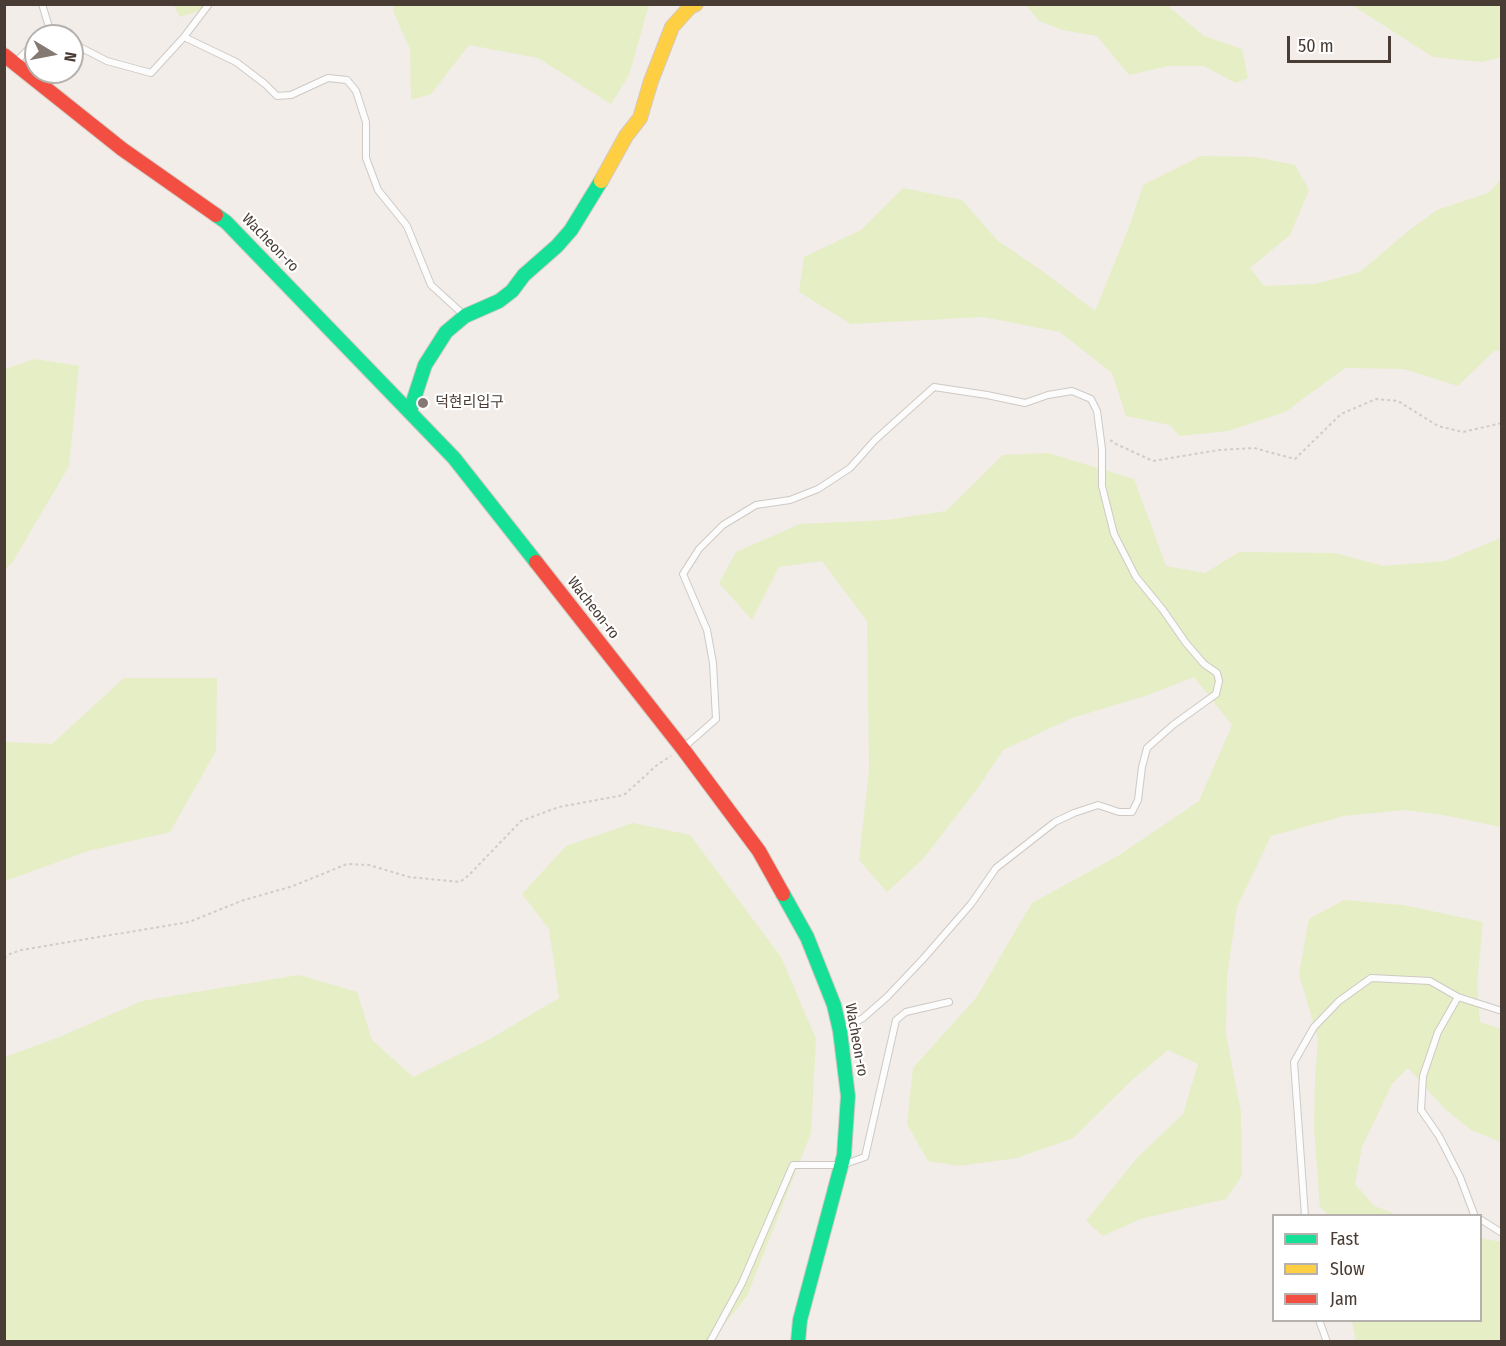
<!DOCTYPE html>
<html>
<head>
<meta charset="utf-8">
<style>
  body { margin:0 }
  #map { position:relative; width:1506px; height:1346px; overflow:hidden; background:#f2ede8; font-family:"Fira Sans Condensed",sans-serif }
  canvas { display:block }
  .frame { position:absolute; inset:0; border:6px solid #483c34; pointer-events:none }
  .legend { position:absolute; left:1272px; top:1214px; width:210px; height:108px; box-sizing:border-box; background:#fff; border:2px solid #b6b1ae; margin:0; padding:8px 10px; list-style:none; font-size:18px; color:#483c34 }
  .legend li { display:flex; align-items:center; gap:12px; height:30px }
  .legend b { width:30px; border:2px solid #b6b1ae }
  .north { position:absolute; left:24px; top:24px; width:60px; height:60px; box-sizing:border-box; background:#fff; border:2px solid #b6b1ae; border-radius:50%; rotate:100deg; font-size:16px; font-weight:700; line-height:24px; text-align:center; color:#483c34 }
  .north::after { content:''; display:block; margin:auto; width:21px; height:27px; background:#847a73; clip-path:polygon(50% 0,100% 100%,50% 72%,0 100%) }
  .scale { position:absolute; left:1287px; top:36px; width:104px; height:27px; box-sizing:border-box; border:3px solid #483c34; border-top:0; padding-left:8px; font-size:18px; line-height:21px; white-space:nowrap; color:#483c34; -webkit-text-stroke:4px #fff; paint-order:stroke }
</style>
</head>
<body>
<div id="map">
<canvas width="1506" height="1346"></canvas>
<div class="frame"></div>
<ul class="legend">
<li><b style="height:8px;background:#16e098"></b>Fast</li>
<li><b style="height:8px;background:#ffcf43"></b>Slow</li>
<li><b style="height:8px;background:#f24e42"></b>Jam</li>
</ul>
<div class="north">N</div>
<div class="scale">50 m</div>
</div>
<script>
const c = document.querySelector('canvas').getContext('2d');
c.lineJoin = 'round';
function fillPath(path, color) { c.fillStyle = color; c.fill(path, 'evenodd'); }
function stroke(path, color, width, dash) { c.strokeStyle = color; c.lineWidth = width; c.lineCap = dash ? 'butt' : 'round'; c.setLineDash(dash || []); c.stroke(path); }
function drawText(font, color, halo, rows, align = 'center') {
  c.font = font + ' "Fira Sans Condensed","Noto Sans KR",sans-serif'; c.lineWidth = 4.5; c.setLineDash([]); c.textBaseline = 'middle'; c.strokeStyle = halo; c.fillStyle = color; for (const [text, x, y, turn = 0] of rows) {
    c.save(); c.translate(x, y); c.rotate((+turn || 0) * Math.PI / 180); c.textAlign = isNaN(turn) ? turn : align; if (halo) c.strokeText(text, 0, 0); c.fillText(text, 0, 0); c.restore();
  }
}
const green = new Path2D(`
  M395,4H649V5L629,75L611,104L538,58L469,45L431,94L411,100L410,49L393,11Z
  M174,5H209L207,8L180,17Z
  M1026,5H1169V7L1204,36L1242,49L1248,78L1236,83L1204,66H1168L1129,75L1097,36L1063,30L1039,21Z
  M1352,5H1501V57L1482,62L1433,57Z
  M1201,156L1255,157L1295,165L1309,190L1290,235L1250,268L1264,286L1315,284L1360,272L1407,232L1437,210L1488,193L1501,180V350L1494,351L1458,386L1404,369L1345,368L1285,412L1228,431L1179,436L1170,425L1126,416L1112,373L1060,332L983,317L851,324L799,292L804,257L861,230L903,188L962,200L997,240L1045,273L1095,311L1129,227L1143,185Z
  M35,359L79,366L69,466L12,563L5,569V369Z
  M1048,453L1134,479L1166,566L1205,573L1239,552L1334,553L1384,566L1445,561L1501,538V827L1443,815L1405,810L1344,816L1271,836L1237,907L1227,977L1226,1034L1241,1112L1242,1175L1226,1199L1140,1219L1103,1236L1086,1221L1137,1158L1183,1114L1198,1064L1168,1050L1132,1080L1073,1138L1017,1158L959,1166L928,1161L907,1124L913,1068L976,998L1032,903L1118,856L1199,801L1232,725L1194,677L1148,695L1072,718L1003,750L977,789L923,859L887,892L859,860L869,770L867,621L822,561L779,567L752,620L719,583L736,552L800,524L887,520L946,511L1003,455Z
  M124,678H217L216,751L170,832L88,851L5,881V742L52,744Z
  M633,823L690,835L781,957L816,1039L811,1133L747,1296L711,1341L5,1342V1057L57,1038L142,1001L299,975L357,992L372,1040L413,1077L490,1039L559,998L549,929L522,894L566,846Z
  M1344,900L1403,905L1483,922L1477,984L1480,1022L1501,1029V1142L1471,1130L1445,1109L1408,1068L1392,1084L1362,1147L1355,1184L1374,1206L1398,1215H1328L1320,1207L1314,1128L1315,1078L1318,1039L1299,974L1309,919Z
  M1481,1238L1501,1242V1341H1356L1352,1321L1480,1320Z`);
const path = new Path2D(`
  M1110,440L1116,444L1153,461L1219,450L1254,448L1295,459L1341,414L1376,399L1398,401L1438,426L1463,432L1502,423
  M4,958L10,954L21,950L189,922L241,901L293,886L347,864L369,865L409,877L460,882L469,875L521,821L559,807L624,795L657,765L671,756`);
const lane = new Path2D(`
  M49,27L62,36
  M40,36L49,27L42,4
  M184,37L236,62L265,84L277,96L291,95L328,78L347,80L356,91L366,122V158L378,190L407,226L431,285L465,316
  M72,43L107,61L151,73L184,37L209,4
  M16,62L36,41
  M683,748L716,719L713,663L707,630L683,574L699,549L723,525L756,505L790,500L818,489L850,468L875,440L934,387L987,395L1025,403L1048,395L1072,391L1091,399L1097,411L1102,449V486L1114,534L1136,577L1163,610L1186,643L1204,664L1217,673L1219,681L1216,694L1173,725L1147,748L1142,767L1138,800L1132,812H1119L1098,805L1074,813L1055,822L996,868L971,904L923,959L887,997L863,1018L843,1029
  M1458,997L1502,1011
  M1305,1216L1294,1062L1314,1027L1339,1001L1371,978L1430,981L1458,997L1438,1032L1423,1076L1421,1110L1439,1136L1460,1177L1474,1214L1475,1216
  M1480,1219L1502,1233
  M1319,1320L1327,1342
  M710,1342L742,1283L793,1165H842L865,1157L896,1020L906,1012L949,1002`);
const fast = new Path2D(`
  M216,215L226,222L454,458L536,562
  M410,411L425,365L446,332L465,316L499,301L512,291L524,275L557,246L571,230L601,181
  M783,894L807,937L834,1005L840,1031L848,1096L844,1155L800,1320L798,1342`);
const slow = new Path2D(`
  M601,181L626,136L640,118L651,81L672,27L690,7L696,4`);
const jam = new Path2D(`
  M4,55L122,149L216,215
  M536,562L683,749L759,851L783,894`);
const markers = [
  [423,403,6,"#847a73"]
];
const streetNames = [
  ["Wacheon-ro",270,243,46],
  ["Wacheon-ro",593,608,52],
  ["Wacheon-ro",856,1040,80]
];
const poiNames = [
  ["덕현리입구",435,403]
];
fillPath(green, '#e6eec5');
stroke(lane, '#cec9c4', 8);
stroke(fast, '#d3cac0', 16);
stroke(slow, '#d3cac0', 16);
stroke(jam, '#d3cac0', 16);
stroke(path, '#d2ccc9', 2, [3, 3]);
stroke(lane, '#fdfcfc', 6);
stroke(fast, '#16e098', 14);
stroke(slow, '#ffcf43', 14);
stroke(jam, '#f24e42', 14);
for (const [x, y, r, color] of markers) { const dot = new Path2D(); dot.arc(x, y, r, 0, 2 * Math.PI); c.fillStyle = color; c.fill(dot); stroke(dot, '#fff', 2); }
drawText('15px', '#483c34', '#fff', streetNames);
drawText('15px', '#483c34', '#fff', poiNames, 'left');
</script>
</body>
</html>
